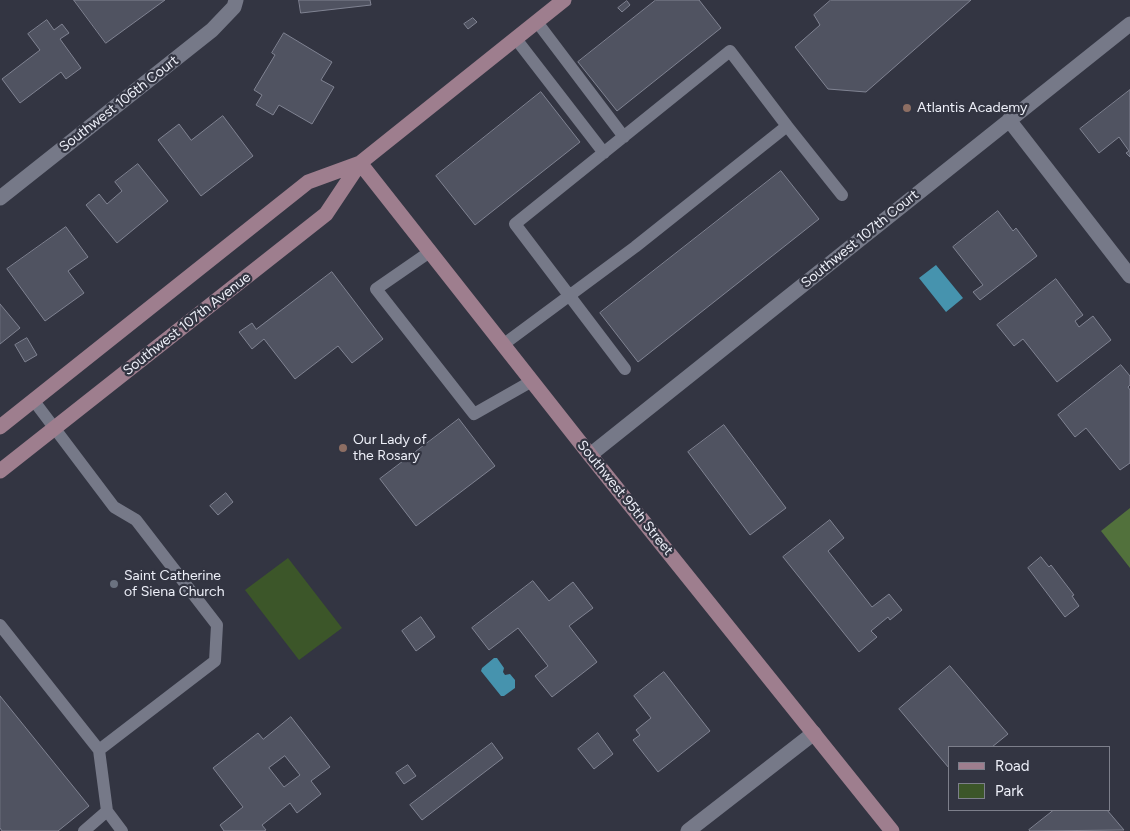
<!DOCTYPE html>
<html>
<head>
<meta charset="utf-8">
<style>
  body { margin:0 }
  #map { position:relative; width:1130px; height:831px; overflow:hidden; background:#333542; font-family:Figtree,sans-serif }
  canvas { display:block }
  .legend { position:absolute; left:948px; top:746px; width:162px; height:65px; box-sizing:border-box; background:#333542; border:1px solid #7d7f8b; margin:0; padding:6px 9px; list-style:none; font-size:15px; color:#edeff8 }
  .legend li { display:flex; align-items:center; gap:10px; height:25px }
  .legend b { width:25px; border:1px solid #7d7f8b }
</style>
</head>
<body>
<div id="map">
<canvas width="1130" height="831"></canvas>
<ul class="legend">
<li><b style="height:6px;background:#9e7e8e"></b>Road</li>
<li><b style="height:14px;background:#3c5629"></b>Park</li>
</ul>
</div>
<script>
const c = document.querySelector('canvas').getContext('2d');
c.lineJoin = 'round';
function fillPath(path, color) { c.fillStyle = color; c.fill(path, 'evenodd'); }
function stroke(path, color, width, dash) { c.strokeStyle = color; c.lineWidth = width; c.lineCap = dash ? 'butt' : 'round'; c.setLineDash(dash || []); c.stroke(path); }
function drawText(font, color, halo, rows, align = 'center') {
  c.font = font + ' Figtree,sans-serif'; c.lineWidth = 4.5; c.setLineDash([]); c.textBaseline = 'middle'; c.strokeStyle = halo; c.fillStyle = color; for (const [text, x, y, turn = 0] of rows) {
    c.save(); c.translate(x, y); c.rotate((+turn || 0) * Math.PI / 180); c.textAlign = isNaN(turn) ? turn : align; if (halo) c.strokeText(text, 0, 0); c.fillText(text, 0, 0); c.restore();
  }
}
const green = new Path2D(`
  M288,558L342,628L299,660L245,590Z`);
const forest = new Path2D(`
  M1130,508V568L1101,531Z`);
const water = new Path2D(`
  M936,265L963,298L946,312L919,278Z
  M494,658H497L504,668L503,672L505,675L510,674L515,680V688L504,696H501L481,671L482,668Z`);
const building = new Path2D(`
  M74,0H165L106,43Z
  M299,0H370L371,5L301,13Z
  M656,0H699L721,28L617,111L578,62Z
  M831,0H971L866,92L828,89L795,47L820,25L814,15Z
  M627,1L630,5L622,12L618,8Z
  M473,18L477,22L468,29L464,24Z
  M47,20L54,30L62,24L69,33L60,39L81,68L66,79L61,72L20,103L2,79L40,50L28,34Z
  M284,33L332,62L321,80L334,87L312,124L279,105L273,115L256,105L262,95L254,90L275,55L272,53Z
  M1130,90V157L1126,153L1129,151L1119,137L1099,153L1080,129Z
  M541,92L580,142L475,225L436,176Z
  M223,116L253,156L201,196L158,140L179,124L191,140Z
  M138,164L168,201L117,243L86,205L99,194L107,204L122,191L115,182Z
  M781,171L819,219L638,362L600,313Z
  M998,211L1013,231L1016,228L1037,256L980,300L973,292L983,285L953,247Z
  M66,227L88,257L68,271L84,293L45,321L7,269Z
  M332,272L383,339L352,363L338,346L295,379L264,339L252,349L239,332L252,323L256,329Z
  M1056,279L1083,315L1075,321L1079,327L1093,316L1111,340L1057,382L1023,339L1014,346L997,325Z
  M0,304L20,328L0,344Z
  M27,338L37,355L25,362L15,345Z
  M1121,365L1130,376V385L1128,387L1130,390V463L1120,470L1086,428L1075,437L1058,415Z
  M459,419L495,466L416,526L380,479Z
  M724,425L786,508L750,535L688,452Z
  M226,493L233,502L218,515L210,506Z
  M830,520L844,538L828,551L872,607L889,594L902,610L890,620L888,617L871,631L877,637L859,652L783,557Z
  M1041,557L1049,567L1051,565L1074,595L1072,596L1079,606L1065,617L1028,568Z
  M533,581L549,601L573,582L593,608L569,626L597,662L552,697L535,676L548,666L518,628L489,650L472,628Z
  M421,617L435,637L416,651L402,631Z
  M950,666L1008,734L992,747H949V768L899,709Z
  M664,672L710,731L658,772L633,740L640,735L636,730L651,718L634,696Z
  M0,696L89,806L58,831H2L0,828Z
  M291,717L330,767L311,781L321,794L297,813L290,803L262,825L266,830L264,831H224L220,825L243,807L213,768L258,733L263,739ZM285,756L300,775L284,787L269,768Z
  M598,733L613,754L594,769L578,749Z
  M492,743L503,758L422,820L410,805Z
  M408,765L416,776L404,784L396,773Z
  M1054,810H1107L1124,830L1030,831L1029,830Z`);
const lane = new Path2D(`
  M537,22L624,137
  M516,39L604,153
  M787,126L842,195
  M431,251L376,289L474,414L532,381
  M504,344L635,247L787,126L730,51L515,224L625,369
  M34,401L114,507L136,520L217,625L215,661L99,750
  M0,625L99,750L107,811L122,831
  M84,831L107,811`);
const street = new Path2D(`
  M1009,120L1130,276
  M0,198L212,30L234,7L236,0
  M590,455L1130,24
  M688,831L814,733`);
const secondary = new Path2D(`
  M360,163L590,455L892,831
  M0,427L308,182L360,163
  M0,471L326,214L360,163L564,0`);
const markers = [
  [907,108,5,"#8d6e63"],
  [343,448,5,"#8d6e63"],
  [114,584,5,"#6b7280"]
];
const streetNames = [
  ["Southwest 106th Court",119,104,-38],
  ["Southwest 107th Court",860,239,-39],
  ["Southwest 107th Avenue",187,324,-38],
  ["Southwest 95th Street",625,498,51]
];
const poiNames = [
  ["Atlantis Academy",917,108],
  ["Our Lady of",353,440],
  ["the Rosary",353,456],
  ["Saint Catherine",124,576],
  ["of Siena Church",124,592]
];
fillPath(green, '#3c5629');
fillPath(forest, '#52713c');
fillPath(water, '#4693ae');
fillPath(building, '#505361');
stroke(building, '#808392', 1);
stroke(lane, '#767988', 12);
stroke(street, '#767988', 15);
stroke(secondary, '#9e7e8e', 15);
for (const [x, y, r, color] of markers) { const dot = new Path2D(); dot.arc(x, y, r, 0, 2 * Math.PI); c.fillStyle = color; c.fill(dot); stroke(dot, '#333542', 2); }
drawText('14px', '#edeff8', '#333542', streetNames);
drawText('14px', '#edeff8', '#333542', poiNames, 'left');
</script>
</body>
</html>
